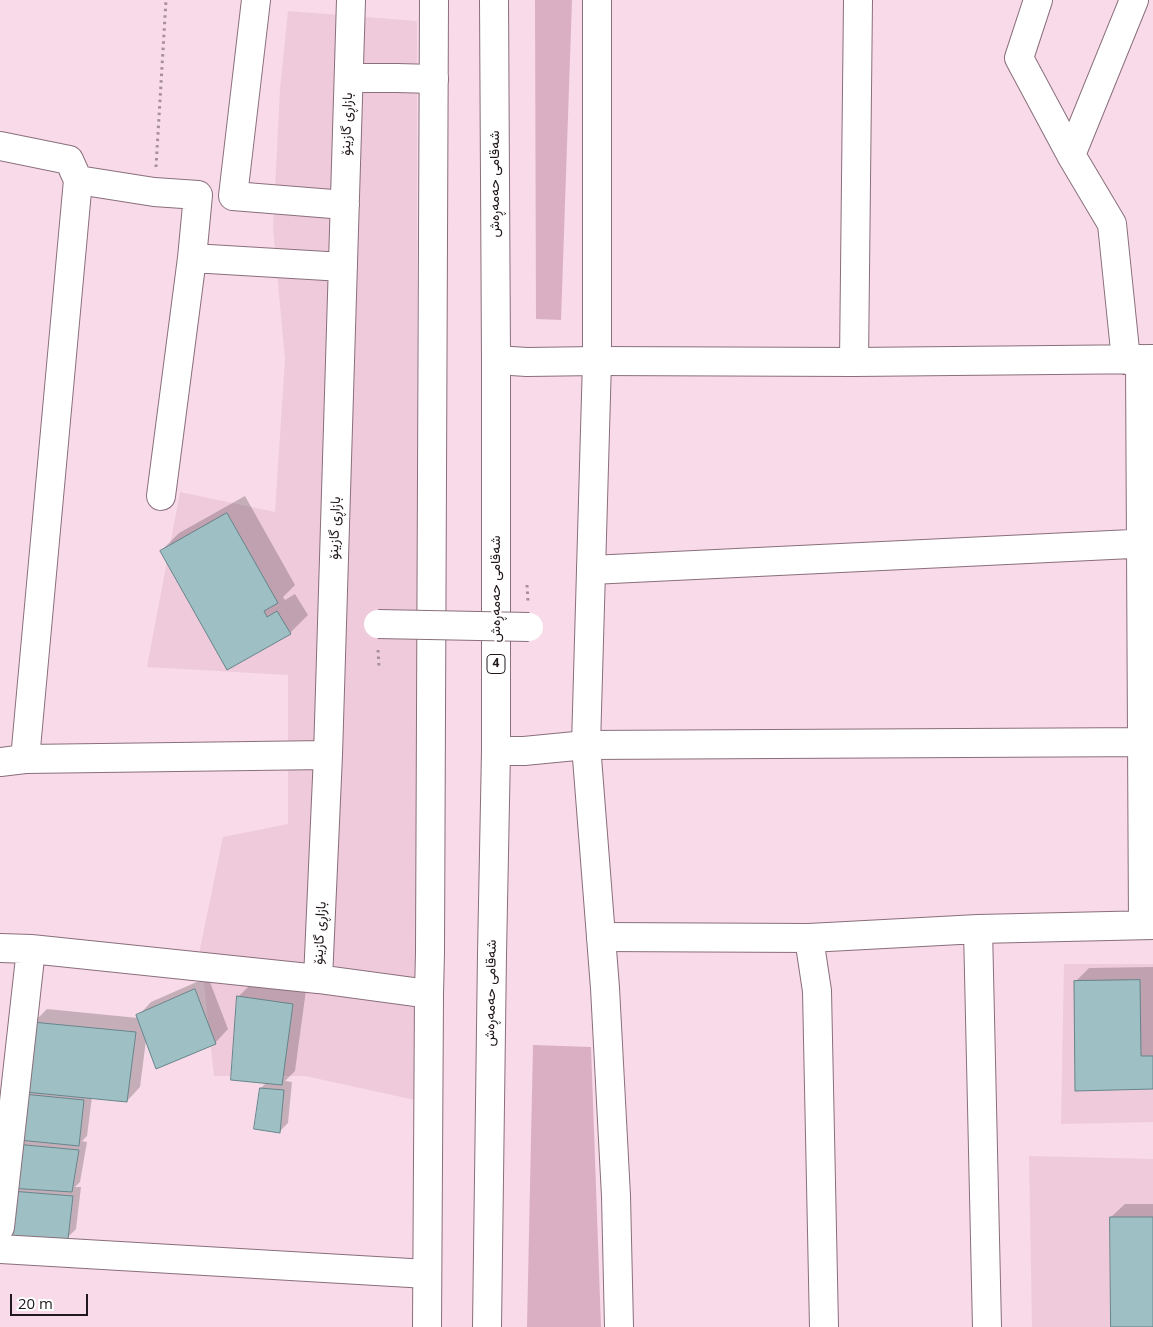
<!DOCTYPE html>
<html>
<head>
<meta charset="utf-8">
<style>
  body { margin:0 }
  #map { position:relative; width:1153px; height:1327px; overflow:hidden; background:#f8dae8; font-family:"Open Sans",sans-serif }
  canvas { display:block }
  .scale { position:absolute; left:10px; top:1294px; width:78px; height:22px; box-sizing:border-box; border:2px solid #21171c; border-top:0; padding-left:6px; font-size:15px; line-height:18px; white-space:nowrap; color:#21171c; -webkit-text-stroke:4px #fff; paint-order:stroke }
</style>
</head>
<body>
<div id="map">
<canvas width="1153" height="1327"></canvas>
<div class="scale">20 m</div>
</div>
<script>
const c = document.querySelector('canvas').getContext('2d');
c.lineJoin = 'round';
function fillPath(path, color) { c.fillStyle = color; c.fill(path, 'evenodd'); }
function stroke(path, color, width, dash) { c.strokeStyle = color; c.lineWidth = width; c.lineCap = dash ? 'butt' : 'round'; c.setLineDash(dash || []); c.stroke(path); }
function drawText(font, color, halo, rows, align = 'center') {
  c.font = font + ' "Open Sans",Vazirmatn,sans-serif'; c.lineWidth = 4.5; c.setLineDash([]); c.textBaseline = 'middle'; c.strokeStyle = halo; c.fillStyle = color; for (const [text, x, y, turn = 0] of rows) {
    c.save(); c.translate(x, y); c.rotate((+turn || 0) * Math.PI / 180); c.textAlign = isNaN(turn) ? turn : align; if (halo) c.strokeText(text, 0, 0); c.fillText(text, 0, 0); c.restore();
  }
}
const built = new Path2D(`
  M288,11L417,21V1014L415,1100L305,1076H214L200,949L223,837L288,824V675L147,667L180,492L275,512L285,359L273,229L280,89Z
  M1064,964H1153V1122L1061,1124Z
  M1029,1156L1153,1159V1327H1032Z`);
const green = new Path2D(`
  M535,0H572L561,320L536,319Z
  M533,1045L591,1047L601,1327H527Z`);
const shadow = new Path2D(`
  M245,496L295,585L283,597L285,600L295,594L308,615L290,633L161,551L179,533Z
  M1153,967V1088L1076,981L1089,968Z
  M208,977L228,1029L215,1043L146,1040L140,1087L127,1101L92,1097L87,1136L82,1141L87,1142L80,1182L75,1187H81L76,1229L67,1238L12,1192L34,1022L47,1009L138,1018V1016L151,1002Z
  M252,983L306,990L295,1071L285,1081L292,1082L288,1123L279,1132L261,1088L267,1082L238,997Z
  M1125,1204H1153V1327H1112L1111,1217Z`);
const building = new Path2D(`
  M227,513L278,603L264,611L267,617L277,611L291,634L227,670L160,551Z
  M1140,980L1141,1056H1153V1089L1075,1091L1074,981Z
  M195,989L216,1044L156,1069L136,1015Z
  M237,996L293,1004L282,1085L231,1080Z
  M32,1022L136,1032L127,1102L25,1092Z
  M260,1088L284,1090L280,1133L254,1129Z
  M23,1094L84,1100L79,1146L19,1140Z
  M15,1144L79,1150L72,1192L9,1188Z
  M11,1191L73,1196L68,1239L6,1238Z
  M1110,1217H1153V1327H1111Z`);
const path = new Path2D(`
  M156,167L166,0
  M527,585L528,601
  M378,650L379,667`);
const street = new Path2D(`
  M256,0L233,196L345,205
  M1038,0L1019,58L1071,155
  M349,78H397L434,79
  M0,146L69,160L78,180L25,759
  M78,180L154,192L198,195L192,258L343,267
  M1140,359L1143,925
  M496,360L527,362L597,361L854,362L1153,359
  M1126,360L1112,224L1071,155L1134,0
  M854,362L858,0
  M161,496L192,258
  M591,570L1153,543
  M496,751H524L586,745L1153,742
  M0,762L25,759L328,755
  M978,929L987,1327
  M601,937L809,938L978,929L1153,925
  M809,938L817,991L824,1327
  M0,948L31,949L318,979L429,994
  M318,979L328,755L351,0
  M0,1227L31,949
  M0,1249L427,1274`);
const secondary = new Path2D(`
  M597,0V361L586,745L605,988L616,1196L619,1327`);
const highway = new Path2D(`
  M427,1327L429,994L430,952L434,0
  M487,1327L492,954L496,751V360L494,0`);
const streetBridge = new Path2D(`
  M378,624L529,627`);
const shields = [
  [496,664,18]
];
const shieldNames = [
  ["4",496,664]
];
const streetNames = [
  ["بازاڕی گازینۆ",347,124,-88],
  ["شەقامی حەمەڕەش",495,184,-90],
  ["بازاڕی گازینۆ",335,528,-88],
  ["شەقامی حەمەڕەش",496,589,-90],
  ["بازاڕی گازینۆ",320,933,-87],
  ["شەقامی حەمەڕەش",491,993,-89]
];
fillPath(built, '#efcadb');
fillPath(green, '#dbafc3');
fillPath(shadow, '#0003');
fillPath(building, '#9ec0c5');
stroke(building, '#65858a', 1);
stroke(street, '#896f7b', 30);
stroke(secondary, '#896f7b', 30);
stroke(highway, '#896f7b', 30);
stroke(path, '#a68f9a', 3, [2.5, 4]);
stroke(street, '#fff', 28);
stroke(secondary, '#fff', 28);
stroke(highway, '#fff', 28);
stroke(streetBridge, '#896f7b', 30, []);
stroke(streetBridge, '#fff', 28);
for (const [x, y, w] of shields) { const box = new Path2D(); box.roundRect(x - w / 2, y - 9.5, w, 19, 4); c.fillStyle = '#fff'; c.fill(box); stroke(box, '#21171c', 1); }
drawText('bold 12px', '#21171c', null, shieldNames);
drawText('14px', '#21171c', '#fff', streetNames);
</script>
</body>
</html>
